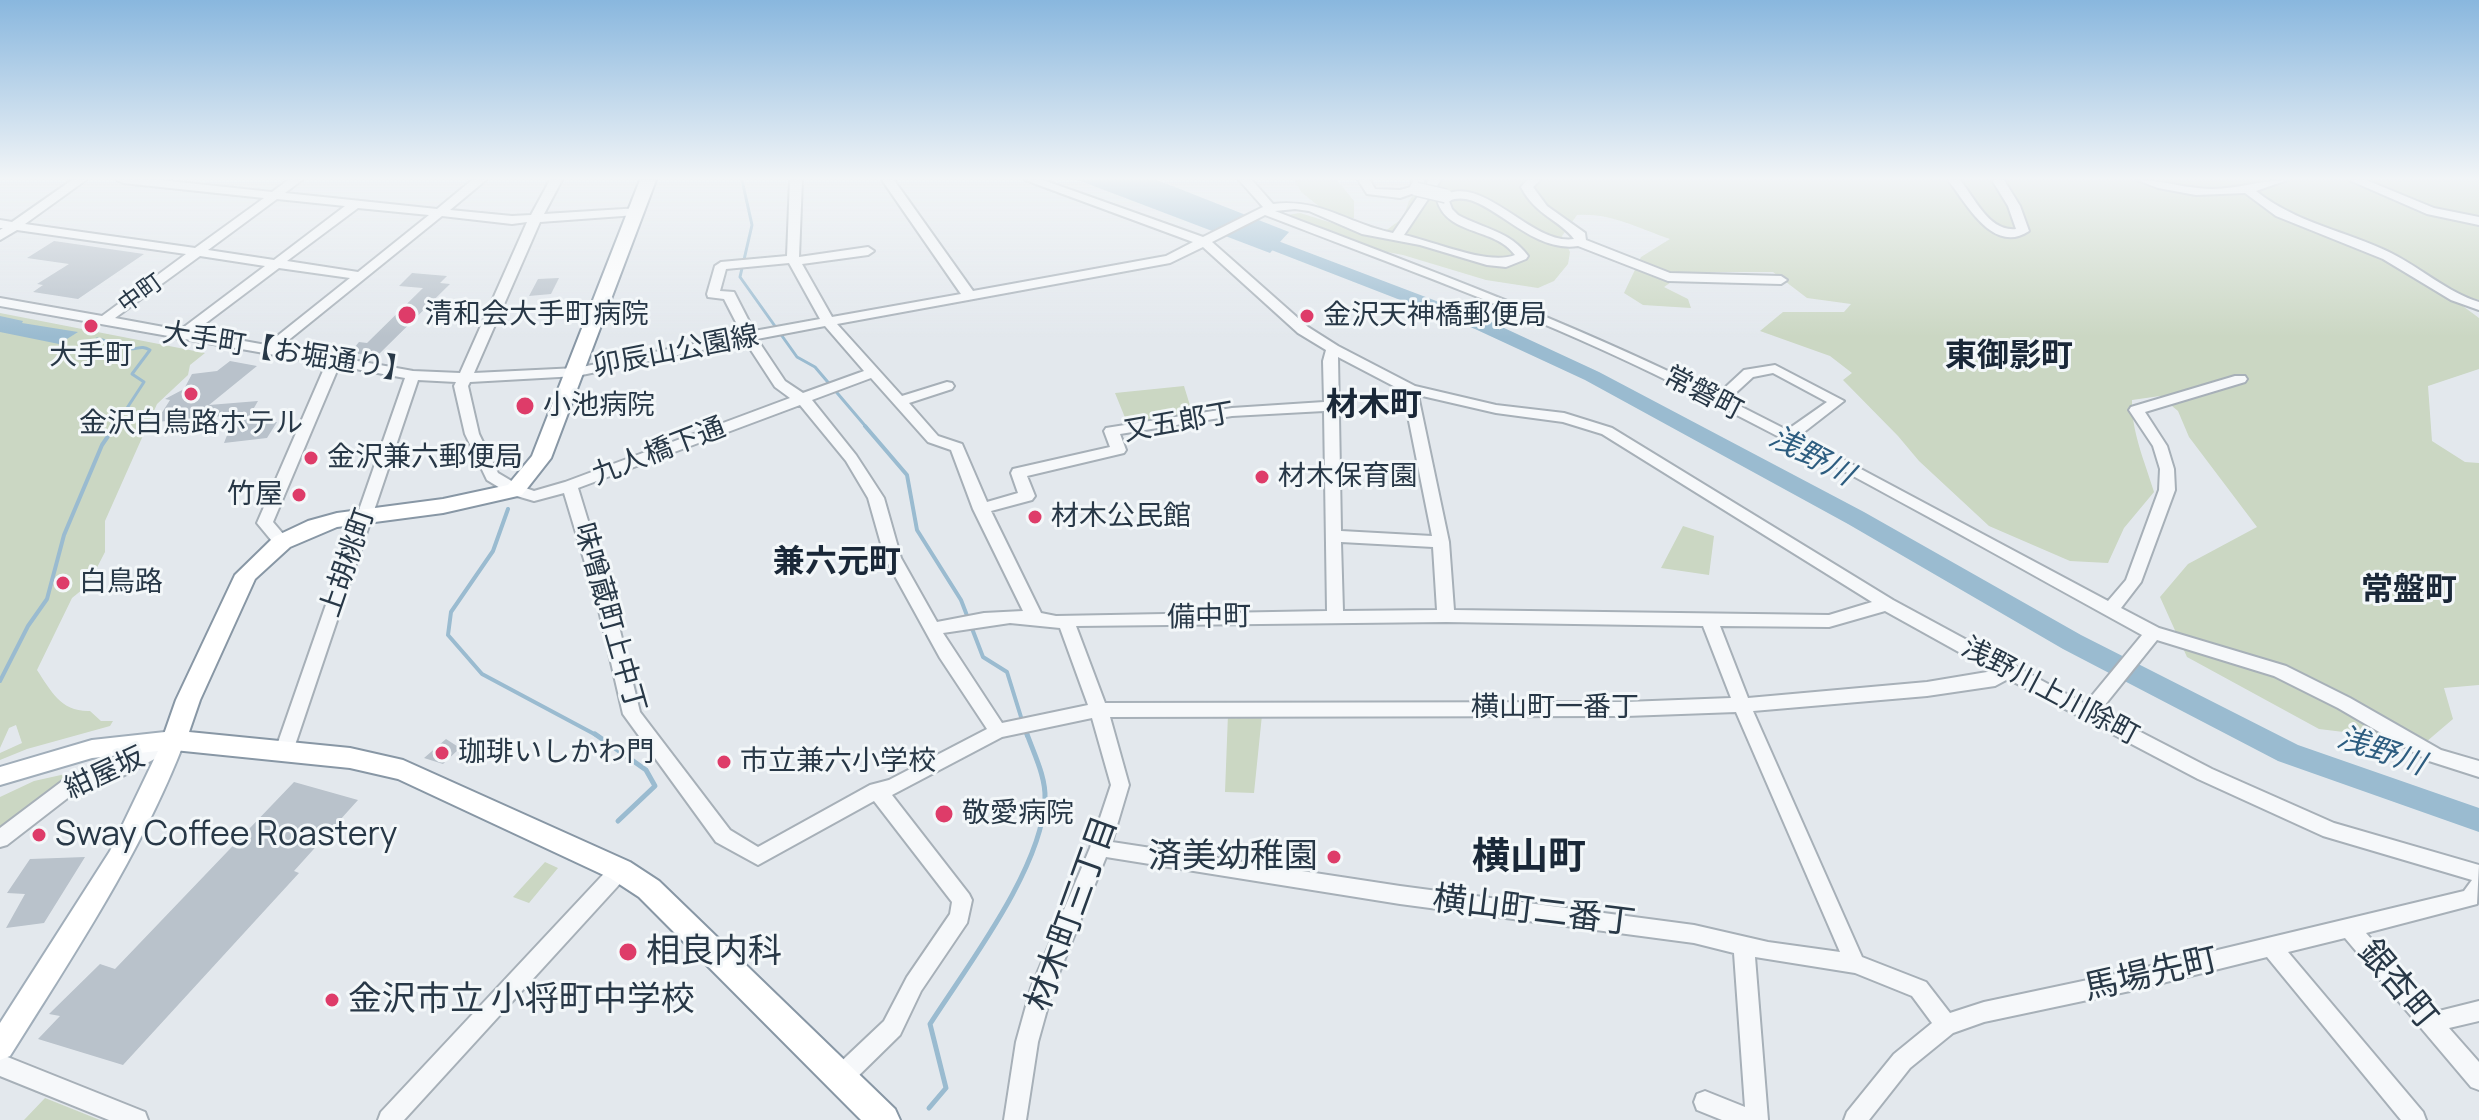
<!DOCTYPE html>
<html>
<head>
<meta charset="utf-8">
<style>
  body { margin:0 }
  canvas { display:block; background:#e3e8ed }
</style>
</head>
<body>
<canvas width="2479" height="1120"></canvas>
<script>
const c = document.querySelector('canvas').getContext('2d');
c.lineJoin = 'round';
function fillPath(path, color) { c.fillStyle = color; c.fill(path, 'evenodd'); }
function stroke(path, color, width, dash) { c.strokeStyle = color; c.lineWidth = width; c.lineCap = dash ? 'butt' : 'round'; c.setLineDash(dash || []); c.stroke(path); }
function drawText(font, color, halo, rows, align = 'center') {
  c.font = font + ' Manrope,"Noto Sans JP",sans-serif'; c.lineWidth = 6; c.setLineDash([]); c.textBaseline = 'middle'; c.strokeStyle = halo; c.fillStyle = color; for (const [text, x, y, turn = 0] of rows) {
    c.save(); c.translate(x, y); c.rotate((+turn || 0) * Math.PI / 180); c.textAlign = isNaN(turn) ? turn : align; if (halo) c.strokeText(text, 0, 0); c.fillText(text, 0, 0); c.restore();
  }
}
const green = new Path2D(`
  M1295,180H1337L1354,201V218L1339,222L1301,192Z
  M1424,180H2479V300L2459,294L2448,295L2479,318V369L2428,386L2432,441L2465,462L2479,463V685L2444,688L2453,719L2426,742L2319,729L2187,657L2160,597L2188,564L2257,527L2189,437L2178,411L2160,396L2132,400C2131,431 2145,462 2154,492L2124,528L2108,563L2070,561L1989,526L1919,461L1898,436L1843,380L1852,373L1830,356L1760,331L1783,312H1844L1851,304L1807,298L1773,272H1686L1664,287L1688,299L1691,308L1643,305L1624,293L1641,257L1670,239C1637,228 1612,213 1577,215L1562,236L1570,252L1568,264L1554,281L1538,288L1486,280L1403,255L1361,247L1288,215L1300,213L1377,237L1403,218L1409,201Z
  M0,313L205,353L190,365L188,375L157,404L105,521V552L88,585L72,598L37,670C51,691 61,712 90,711L101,721H113L110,726L27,749L0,760V753L22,743L16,725L9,728L0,748Z
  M1184,386L1192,412L1189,416L1128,425L1115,393Z
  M1683,526L1714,536L1709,575L1661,568Z
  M1228,714L1262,715L1254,793L1225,792Z
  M97,767L63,780L0,833V797L34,781Z
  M545,862L558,868L529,903L513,897Z
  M45,1098L100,1120H24Z`);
const water = new Path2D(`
  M1078,180H1157L1289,232L1270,253Z
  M0,316L23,321L22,323L78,332L59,344L0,332Z`);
const streamFar2 = new Path2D(`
  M742,180L752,225L740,277L797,357L815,367L867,428
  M97,339C108,340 120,348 130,349C139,349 141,345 150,350L132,374L144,382L114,428`);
const streamFar1 = new Path2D(`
  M865,426L907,475L917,530L961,600L983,657L1007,672L1021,717
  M508,509L493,551L451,612L448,635L482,674L598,736
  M0,681L28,626L47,599L64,535L102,445L115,426
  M1025,729L1027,736`);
const stream = new Path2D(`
  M595,734L646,770L655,786L618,821
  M929,1108L946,1088L930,1024C967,966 1042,869 1045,799C1046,777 1034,754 1027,734`);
const river = new Path2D(`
  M1249,230L1489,321L1599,372L1864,512L2081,635L2298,745L2479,808V832L2278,761L2063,649L1848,524L1585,380L1475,329L1243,239L1240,235Z`);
const building = new Path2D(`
  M54,241L144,254L78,299L33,292L43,285L37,284L69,264L27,258Z
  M412,273L447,276L440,283L450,284L377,356L350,353L359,342L367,343L423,288L399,286Z
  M559,278L551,294L529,296L538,279Z
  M230,361L257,366L209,405L258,401L247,420L260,419L258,424L277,422L267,438L224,443L235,415L156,422L170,400L165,399L184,389L192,374L217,371Z
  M446,739L460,748L443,764L424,758Z
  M294,782L358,800L294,871L299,873L123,1065L38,1039L60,1016L49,1014L100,964L115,969Z
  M85,857L44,923L6,928L25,894L7,893L30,859Z`);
const minor = new Path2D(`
  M72,180H86L25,224L195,248L264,198L123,183L117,180H160L272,192L288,180H302L285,193L437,209L472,180H486L450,210L512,216L531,215L550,180H562L544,214L640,208L642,211L636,215L540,222L474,373L577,368L742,334L724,299L708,297L707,294L715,266L721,262L787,256L790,180H802L799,257L868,247L874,251L868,255L802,264L832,317L961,294L882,180H894L973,291L1166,256L1193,242L1025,180H1043L1203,237L1263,207L1239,180H1252L1273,204C1320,198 1348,224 1393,233L1429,180H1441L1404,235C1433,241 1488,266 1515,255C1495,227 1447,236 1437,200C1479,165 1529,246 1574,239C1560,220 1536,216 1521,187L1527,180H1540L1533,187L1547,206L1585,233L1586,240L1670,273L1781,276L1787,280L1781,284L1668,281L1578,246C1525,254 1484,185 1449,201L1452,209L1458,215C1484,229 1510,231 1528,256L1526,259L1506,267L1487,265L1420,245L1362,234L1309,211L1295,209L1275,211C1424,268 1574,323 1717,395L1744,370L1775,365L1844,401L1799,436L2108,601L2126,580L2159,490L2160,469L2153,446L2129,410L2131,407L2235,376H2245L2247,379L2245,382L2145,412L2167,446L2174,469L2175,490L2141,582L2121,608L2159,628L2286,666L2350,698L2441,750L2479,761V777L2429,761L2338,708L2274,676L2157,640L2100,711L2212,769L2334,823L2479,865L2477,904L2366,933L2435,1012L2479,1001V1021L2449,1028L2479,1062V1090L2471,1087L2345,938L2288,952L2423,1112L2426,1120H2401L2267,957L2130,991L1984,1022L1953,1033L1910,1068L1869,1120H1844L1847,1112L1894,1054L1932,1023L1912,996L1855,973L1755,957L1768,1120H1722L1697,1110L1694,1102L1697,1094L1705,1091L1745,1107L1734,953L1694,943L1400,904L1106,857L1053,988L1038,1042L1026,1120H1004L1016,1042L1031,988L1090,848L1111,785L1092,718L1002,737L892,795L969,894L972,900L967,923L921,991L900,1035L847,1087L839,1090L831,1087L828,1079L831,1071L884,1021L907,977L950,914L952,902L874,801L758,865L716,842L623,714L598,606L564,493L534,501L510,494L487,480L465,434L454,386L456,382L418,380L293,751L290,756L284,758L278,756L275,751L405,378L339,366L273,522L290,542L288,546H276L257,523L326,364L185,339L180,340L174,337L0,306V298L102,316L186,254L17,230L0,240V230L3,228H0V220L12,222ZM277,199L345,206L274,260L208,250ZM358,208L429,215L358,272L287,261ZM1265,215C1395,265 1526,312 1652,373C1818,453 1980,546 2142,635L2085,704L1893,600L1612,428L1564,413L1496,405L1415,386L1338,346L1308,327L1212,242ZM442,216L512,224L527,222L460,373L413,371L280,347ZM1203,247L1298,333L1326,350L1323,361L1324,402L1232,408L1106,428L1104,431L1110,447L1013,469L1011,473L1018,493L987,502L962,444L938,436L909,403L952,389L954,386L952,383L947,382L902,396L837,324L1170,263ZM200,256L265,266L180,330L115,318ZM789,263L820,319L754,331L734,292L720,291L726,269ZM279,268L350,278L266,345L194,332ZM825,326L864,371L803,393L785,381L757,339ZM745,341L775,387L790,398L565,482L534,491L520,486L498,473L479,434L468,386L470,382L577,376ZM1338,357L1403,391L1432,536L1341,531ZM1773,373L1827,402L1787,430L1728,400L1753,377ZM871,378L928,442L951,450L973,509L1023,611L984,613L937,622L901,558L884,498L856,455L812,400ZM1418,395L1496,413L1563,422L1602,434L1872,602L1829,615L1454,610L1449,542ZM800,405L846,461L868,498L885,558L940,658L987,729L889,780L870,785L758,847L730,830L640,712L614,606L578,488ZM1324,411L1327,611L1056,616L1041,613L991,511L1032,500L1035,496L1027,476L1124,453L1126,450L1120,434L1232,416ZM1341,542L1433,547L1437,610L1343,611ZM1885,611L1993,671L1927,682L1748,698L1720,626L1829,627ZM1446,622L1703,626L1731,698L1626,702L1105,703L1076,626ZM1010,623L1060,628L1088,705L1002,723L943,633ZM2008,679L2198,779L2323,836L2472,880L2464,891L2130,971L1984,1002L1950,1013L1926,982L1862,957L1753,711L1927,696L1995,686ZM1736,712L1840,952L1768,942L1694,925L1400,886L1112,842L1129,785L1110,717L1626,716Z
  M1358,180H1370L1375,189L1400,190L1411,187L1413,180H1425L1420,191L1400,198L1367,194Z
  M1948,180H1960C1975,198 1989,232 2016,229L2008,206L1992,180H2004L2020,206L2029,231C1993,255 1967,204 1948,180Z
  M2137,180C2163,180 2186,189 2212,189C2238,189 2261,180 2287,180L2256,191C2296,223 2346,231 2391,253C2421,268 2447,292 2479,302V310L2451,300L2383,259L2276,216L2245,193L2196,195L2158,188Z
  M2349,180H2366L2434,208L2479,217V225L2427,214Z
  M169,736L175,738L178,743L175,748L119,778L78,790L7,845L0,847V828L65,779L107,767Z
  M620,861L627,864L630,870L627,876L404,1120H378L381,1112L613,864Z
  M0,1054L145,1112L148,1120H109L0,1076Z`);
const major = new Path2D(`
  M174,731L182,734L185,740C141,854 74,954 10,1056L0,1060V1023L110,851L158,751L92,758L0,785V767L92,740Z`);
const highway = new Path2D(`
  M640,180H656L551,458L522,495L443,513L337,527L290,547L255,579L200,700L189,732L350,748L403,760L630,862L659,881L895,1109L900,1120H861L639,897L610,878L398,779L350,768L174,750L165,747L162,740L176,700L235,575L274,537L308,521L337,513L443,499L508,485L532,456Z`);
const minorBridge = new Path2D(`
  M1416,189L1446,196`);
const markers = [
  [407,315,10,"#de3c69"],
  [1307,316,8,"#de3c69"],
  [91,326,8,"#de3c69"],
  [191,394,8,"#de3c69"],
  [525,406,10,"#de3c69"],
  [311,458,8,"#de3c69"],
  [1262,477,8,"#de3c69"],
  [299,495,8,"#de3c69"],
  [1035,517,8,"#de3c69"],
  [63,583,8,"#de3c69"],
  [442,753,8,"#de3c69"],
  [724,762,8,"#de3c69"],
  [944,814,10,"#de3c69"],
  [39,835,8,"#de3c69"],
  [1334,857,8,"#de3c69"],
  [628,952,10,"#de3c69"],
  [332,1000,8,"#de3c69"]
];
const farStreetnames = [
  ["中町",141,294,-36]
];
const poiNames = [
  ["清和会大手町病院",425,315],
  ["金沢天神橋郵便局",1323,316],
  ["大手町",91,356,"center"],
  ["小池病院",543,406],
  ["金沢白鳥路ホテル",191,424,"center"],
  ["金沢兼六郵便局",327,458],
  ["材木保育園",1278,477],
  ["竹屋",283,495,"right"],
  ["材木公民館",1051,517],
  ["白鳥路",79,583],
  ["珈琲いしかわ門",458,753],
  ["市立兼六小学校",740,762],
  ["敬愛病院",962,814]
];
const streetNames = [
  ["卯辰山公園線",676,352,-11],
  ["大手町【お堀通り】",287,353,9],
  ["常磐町",1703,394,27],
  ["又五郎丁",1179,423,-10],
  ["九人橋下通",659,452,-21],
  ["上胡桃町",348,563,-71],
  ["味噌蔵町上中丁",609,618,74],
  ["備中町",1209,618,-1],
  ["浅野川上川除町",2050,692,28],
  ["横山町一番丁",1555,708],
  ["紺屋坂",105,774,-25]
];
const waterNames = [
  ["浅野川",1811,457,28],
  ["浅野川",2381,752,19]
];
const quarterNames = [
  ["東御影町",2009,357],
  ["材木町",1374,406],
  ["兼六元町",837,563],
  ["常盤町",2409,591]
];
const nearPoinames = [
  ["Sway Coffee Roastery",55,835],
  ["済美幼稚園",1318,857,"right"],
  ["相良内科",646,952],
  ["金沢市立 小将町中学校",348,1000]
];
const nearStreetnames = [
  ["横山町二番丁",1534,912,7],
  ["材木町三丁目",1073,914,-70],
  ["馬場先町",2151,975,-13],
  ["銀杏町",2397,985,50]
];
const nearQuarternames = [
  ["横山町",1529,858]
];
fillPath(green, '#cbd7c3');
fillPath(water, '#9abbd0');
stroke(streamFar2, '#9abbd0', 3);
stroke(streamFar1, '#9abbd0', 4);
stroke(stream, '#9abbd0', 5);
fillPath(river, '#9abbd0');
fillPath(building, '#b9c2cb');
stroke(minor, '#a7b0b8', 4);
stroke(major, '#a1aeba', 4);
stroke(highway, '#8897a5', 4);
fillPath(minor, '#f6f8fa');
fillPath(major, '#fff');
fillPath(highway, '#fff');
stroke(minorBridge, '#a7b0b8', 16, []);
stroke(minorBridge, '#f6f8fa', 13);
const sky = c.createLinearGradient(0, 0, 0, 337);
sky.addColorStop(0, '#89b7de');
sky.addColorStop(0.53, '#f2f5f7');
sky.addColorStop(1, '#f2f5f700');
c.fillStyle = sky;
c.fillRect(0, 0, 2479, 337);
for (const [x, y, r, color] of markers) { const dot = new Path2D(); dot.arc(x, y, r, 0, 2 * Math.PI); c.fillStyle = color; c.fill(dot); stroke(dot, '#f3f7f9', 3); }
drawText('24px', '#283847', '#f3f7f9', farStreetnames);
drawText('28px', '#283847', '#f3f7f9', poiNames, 'left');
drawText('28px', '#283847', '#f3f7f9', streetNames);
drawText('italic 30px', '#2d5d80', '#f3f7f9', waterNames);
drawText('bold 32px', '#1a2838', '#f3f7f9', quarterNames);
drawText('34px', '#283847', '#f3f7f9', nearPoinames, 'left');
drawText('34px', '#283847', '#f3f7f9', nearStreetnames);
drawText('bold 38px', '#1a2838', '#f3f7f9', nearQuarternames);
</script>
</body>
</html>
